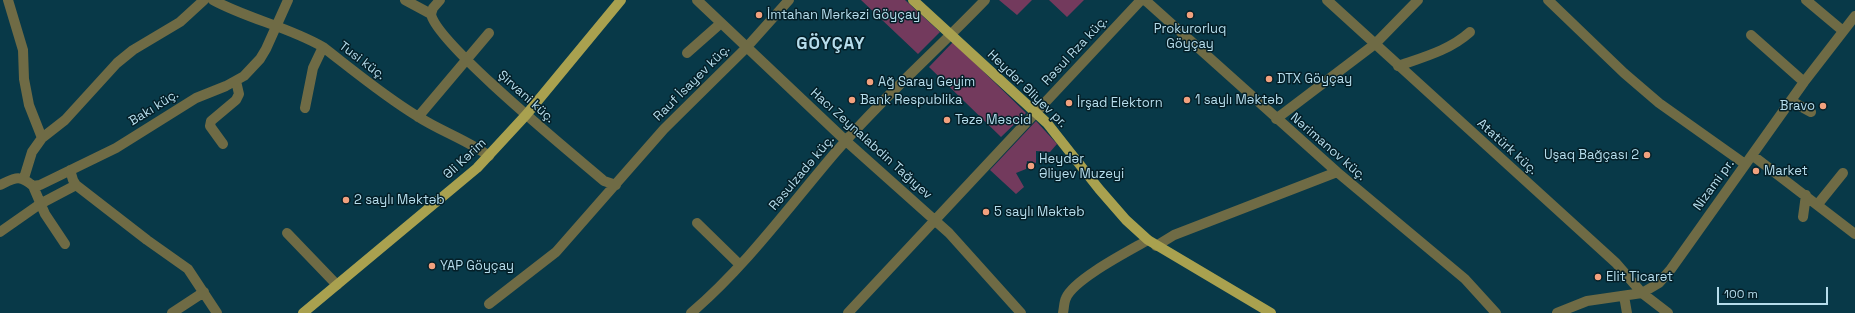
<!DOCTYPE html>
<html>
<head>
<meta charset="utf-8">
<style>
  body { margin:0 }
  #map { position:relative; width:1855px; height:313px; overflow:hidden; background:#083948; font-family:"Space Grotesk",sans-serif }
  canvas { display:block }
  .scale { position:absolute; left:1717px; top:287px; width:111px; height:18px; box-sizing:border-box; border:2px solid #b6ddec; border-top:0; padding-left:5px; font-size:12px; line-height:14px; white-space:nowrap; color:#b6ddec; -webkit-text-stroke:3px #041f28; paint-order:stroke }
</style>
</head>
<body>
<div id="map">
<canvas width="1855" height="313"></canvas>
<div class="scale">100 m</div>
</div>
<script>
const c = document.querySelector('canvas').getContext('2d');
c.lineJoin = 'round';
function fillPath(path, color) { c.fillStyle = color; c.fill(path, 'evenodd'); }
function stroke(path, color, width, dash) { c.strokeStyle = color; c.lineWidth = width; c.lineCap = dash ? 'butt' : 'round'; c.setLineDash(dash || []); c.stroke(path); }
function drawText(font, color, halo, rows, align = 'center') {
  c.font = font + ' "Space Grotesk",sans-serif'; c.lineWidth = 3; c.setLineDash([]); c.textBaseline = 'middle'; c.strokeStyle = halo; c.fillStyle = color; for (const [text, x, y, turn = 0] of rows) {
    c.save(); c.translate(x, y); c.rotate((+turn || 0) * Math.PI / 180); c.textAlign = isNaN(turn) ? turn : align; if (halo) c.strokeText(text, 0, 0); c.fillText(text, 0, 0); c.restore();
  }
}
const green = new Path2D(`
  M861,0H905L940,32L918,54Z
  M999,0H1032L1017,15Z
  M1049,0H1084L1067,17Z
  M953,42L1026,113L1001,137L929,67Z
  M1036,121L1057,144L1050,152L1036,151V163L1027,161L1026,169L1016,173L1024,187L1016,194L990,170Z`);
const minor = new Path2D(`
  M8,0L23,50L24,79L29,105L42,138
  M213,0C248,19 289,27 323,47C354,71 384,96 417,116C440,131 467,140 489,156
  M405,0L431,14
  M697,0L846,141L949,233L1021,313
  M1145,0L1337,172L1465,279L1496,313
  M1327,0L1616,263L1642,293L1668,313
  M1548,0L1624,73L1659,103L1745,164
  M1806,0L1843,31
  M431,14C436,43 575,156 604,181L616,185
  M431,14L433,8L440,0
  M1751,35L1804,82
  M687,53L721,23
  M1398,66C1424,57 1450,50 1470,32
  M1791,101L1811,112
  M305,108L313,68L323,47
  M418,117L489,33
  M1276,119L1375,44L1418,0
  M223,144L210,126L211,121L236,100L239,94L236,81
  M1752,155L1855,234
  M70,170L73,180L76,185L147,240L188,269L217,313
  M24,178L32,152L42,138L65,120L117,63L133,50L180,22L204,0
  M0,185C15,178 19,174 33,186L40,185L116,148L196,98L226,86L244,76L260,59L266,49L288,0
  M33,186L45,214L65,244
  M1818,204L1843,173
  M1803,217L1806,195
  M697,223L739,264
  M0,232L40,204L76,185
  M287,233L337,285
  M1156,246L1174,235L1337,172
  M1624,296L1627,313
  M489,304L556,252L664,129L746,48L789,0
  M172,313L204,292
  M691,313C745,267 788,208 834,154C881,99 935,52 985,0
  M848,313L1141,0
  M1063,313C1064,308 1064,302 1066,298C1074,279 1129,251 1148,240
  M1557,313L1587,301L1642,293L1659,283L1671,269L1804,82L1855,16`);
const major = new Path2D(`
  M913,0L1047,123L1099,189L1126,220L1148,240L1271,313
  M303,313L477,168L526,115L621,0`);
const markers = [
  [759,15,4,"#f2a17e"],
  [1190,15,4,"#f2a17e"],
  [1269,79,4,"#f2a17e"],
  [870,82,4,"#f2a17e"],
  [852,100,4,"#f2a17e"],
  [1187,100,4,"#f2a17e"],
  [1069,103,4,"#f2a17e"],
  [1823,106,4,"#f2a17e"],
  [947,120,4,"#f2a17e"],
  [1647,155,4,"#f2a17e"],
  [1031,166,4,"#f2a17e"],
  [1756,171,4,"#f2a17e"],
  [346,200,4,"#f2a17e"],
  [986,212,4,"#f2a17e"],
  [432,266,4,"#f2a17e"],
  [1598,277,4,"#f2a17e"]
];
const poiNames = [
  ["İmtahan Mərkəzi Göyçay",767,15],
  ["Prokurorluq",1190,29,"center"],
  ["Göyçay",1190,44,"center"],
  ["DTX Göyçay",1277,79],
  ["Ağ Saray Geyim",878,82],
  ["Bank Respublika",860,100],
  ["1 saylı Məktəb",1195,100],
  ["İrşad Elektorn",1077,103],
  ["Bravo",1815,106,"right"],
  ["Təzə Məscid",955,120],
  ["Uşaq Bağçası 2",1639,155,"right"],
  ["Heydər",1039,159],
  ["Əliyev Muzeyi",1039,174],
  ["Market",1764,171],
  ["2 saylı Məktəb",354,200],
  ["5 saylı Məktəb",994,212],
  ["YAP Göyçay",440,266],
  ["Elit Ticarət",1606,277]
];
const streetNames = [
  ["Rəsul Rza küç.",1075,51,-47],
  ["Tusi küç.",362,61,37],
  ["Rauf İsayev küç.",692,83,-45],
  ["Heydər Əliyev pr.",1027,89,44],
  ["Şirvani küç.",526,97,42],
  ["Bakı küç.",154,108,-32],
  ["Hacı Zeynalabdin Tağıyev",871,144,42],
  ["Nərimanov küç.",1328,147,41],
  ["Atatürk küç.",1507,147,42],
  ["Əli Kərim",465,159,-43],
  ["Rəsulzadə küç.",802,173,-50],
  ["Nizami pr.",1714,185,-54]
];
const districtNames = [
  ["GÖYÇAY",831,44]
];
fillPath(green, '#733a5d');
stroke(minor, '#6f6b45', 10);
stroke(major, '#a9a14f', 10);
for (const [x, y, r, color] of markers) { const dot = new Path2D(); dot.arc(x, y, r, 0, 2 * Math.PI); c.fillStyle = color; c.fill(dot); stroke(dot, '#041f28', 1.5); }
drawText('13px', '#b6ddec', '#041f28', poiNames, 'left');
drawText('13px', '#b6ddec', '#041f28', streetNames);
c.letterSpacing = '1px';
drawText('bold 17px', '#b6ddec', '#041f28', districtNames);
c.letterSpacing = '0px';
</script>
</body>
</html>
